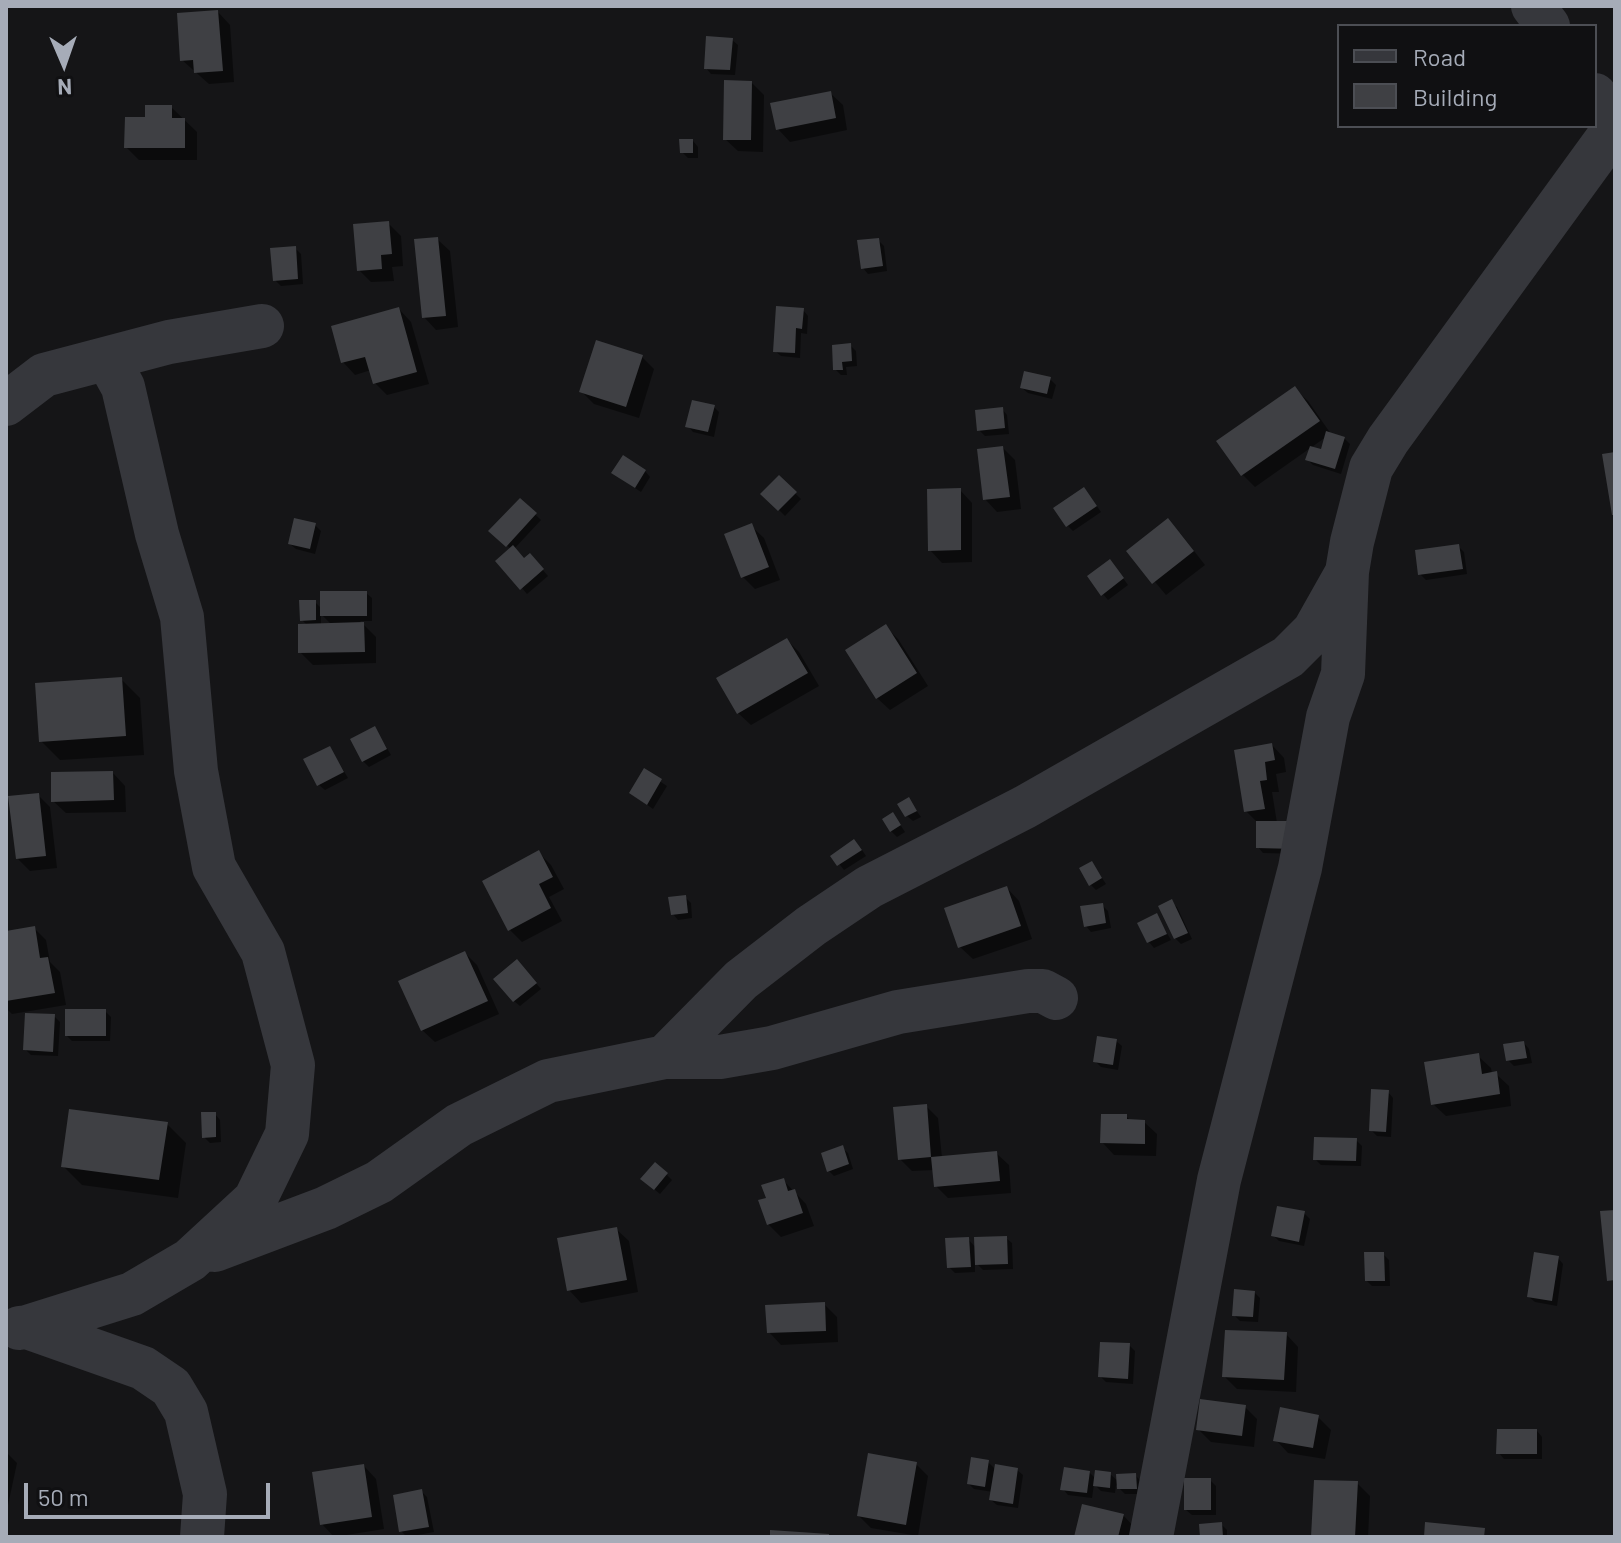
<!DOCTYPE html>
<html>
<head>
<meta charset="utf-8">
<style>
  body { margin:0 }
  #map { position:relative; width:1621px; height:1543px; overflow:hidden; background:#151517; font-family:Barlow,sans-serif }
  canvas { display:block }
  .frame { position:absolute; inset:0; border:8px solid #a6acb8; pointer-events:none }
  .legend { position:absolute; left:1337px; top:24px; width:260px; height:104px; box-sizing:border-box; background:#101012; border:2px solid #4c4e54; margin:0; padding:10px 14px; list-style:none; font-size:24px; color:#a6acb8 }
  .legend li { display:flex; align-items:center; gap:16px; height:40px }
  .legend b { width:40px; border:2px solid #4c4e54 }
  .north { position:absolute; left:24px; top:24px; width:80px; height:80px; -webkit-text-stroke:6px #101012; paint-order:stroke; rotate:178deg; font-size:22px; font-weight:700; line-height:32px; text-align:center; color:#a6acb8 }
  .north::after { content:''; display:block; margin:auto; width:28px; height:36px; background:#a6acb8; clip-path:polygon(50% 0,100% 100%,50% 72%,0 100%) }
  .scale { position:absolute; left:24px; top:1483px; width:246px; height:36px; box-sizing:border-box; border:4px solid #a6acb8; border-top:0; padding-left:10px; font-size:24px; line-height:28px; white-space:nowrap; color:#a6acb8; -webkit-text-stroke:6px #101012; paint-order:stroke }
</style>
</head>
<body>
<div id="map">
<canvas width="1621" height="1543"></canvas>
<div class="frame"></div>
<ul class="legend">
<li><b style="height:10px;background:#36373c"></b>Road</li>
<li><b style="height:22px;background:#3f4044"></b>Building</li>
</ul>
<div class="north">N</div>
<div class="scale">50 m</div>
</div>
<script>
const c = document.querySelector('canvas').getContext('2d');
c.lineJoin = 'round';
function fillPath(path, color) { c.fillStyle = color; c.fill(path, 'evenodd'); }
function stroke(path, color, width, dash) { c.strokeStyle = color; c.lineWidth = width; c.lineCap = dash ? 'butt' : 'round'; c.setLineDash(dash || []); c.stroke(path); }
const shadow = new Path2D(`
  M218,12L230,25L234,82L209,84L182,60Z
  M732,40L738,45L735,75L711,74L706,68Z
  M751,82L764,95L763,152L738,151L725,139Z
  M830,93L843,105L847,130L790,142L778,129Z
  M171,107L197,132V160H139L126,147L147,119Z
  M693,141L698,147V158H688L682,152Z
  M388,223L401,236L403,266L392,267L394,281L371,282L359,270Z
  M437,239L450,251L458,327L436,330L424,317Z
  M878,240L884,246L887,271L868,274L863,268Z
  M295,248L301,254L303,284L281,286L275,280Z
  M399,309L411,322L429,384L387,395L375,383L371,370L355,375L343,362Z
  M803,310L808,316L807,334L801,333L800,358L781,356L775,351Z
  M850,345L856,351L857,366L846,367L847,375H841L835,369Z
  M642,357L654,369L639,418L594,404L582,392Z
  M1050,379L1056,385L1052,399L1028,393L1022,388Z
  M1295,389L1308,401L1331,434L1344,438L1350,444L1341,474L1313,465L1307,459L1322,451L1326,437L1255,487L1242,474Z
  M714,407L719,412L714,437L693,432L688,426Z
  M1002,409L1007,415L1009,434L985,436L979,430Z
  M1003,448L1015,460L1021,509L997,512L985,499Z
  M645,471L650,477L641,492L620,478Z
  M779,478L801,499L785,516L763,494Z
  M960,490L972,503V562L942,563L930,550Z
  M1089,495L1101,512L1073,531L1068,526Z
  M520,500L541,520L514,549L524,560L535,561L548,576L527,594L522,588L511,549L491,531Z
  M315,525L321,531L315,554L296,549L290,544Z
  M751,526L764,538L780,580L755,589L743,577Z
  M1180,533L1205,565L1166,595L1129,551Z
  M1458,546L1464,552L1467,574L1426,580L1420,574Z
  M1115,567L1128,585L1108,600L1103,594Z
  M366,593L372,598V621H360L376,637V663L313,665L300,652L307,625L302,620L315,602L322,609ZM321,614L332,625H321Z
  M885,626L898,639L928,686L890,710L877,698Z
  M787,640L799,652L819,686L751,725L738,713Z
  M121,679L140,698L144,755L60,760L41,741Z
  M375,728L391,755L369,767L363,761Z
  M1272,745L1284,758L1286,772L1276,774L1279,792H1272L1277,823L1302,854L1263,853L1258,847V823L1246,811L1236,752Z
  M330,748L348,778L325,790L319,785Z
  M644,771L667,786L653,809L631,793Z
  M113,773L125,786L126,812L66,813L53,801Z
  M38,795L50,807L57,868L30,871L18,859Z
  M908,799L921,817L913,821L907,816Z
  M893,814L905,832L897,837L891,831Z
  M860,847L866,856L844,870L833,856Z
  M539,853L551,865L564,889L549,897L562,921L522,942L510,930Z
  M1092,863L1106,884L1096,890L1090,884Z
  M1007,888L1019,901L1032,939L973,959L960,947Z
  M685,897L691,903L692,918L678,920L673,914Z
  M1171,902L1177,907L1192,939L1181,944L1175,938Z
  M1102,905L1108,911L1111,928L1091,932L1086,926Z
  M1157,916L1171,940L1154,948L1149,942Z
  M34,928L46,940L50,962L60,972L66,1005L12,1014L6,1008V933Z
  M465,953L477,965L499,1014L435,1042L422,1030Z
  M522,967L541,989L520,1006L514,1001Z
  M105,1011L111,1017L110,1041H72L67,1036Z
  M54,1016L60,1022L58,1056L31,1055L25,1049Z
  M1116,1041L1122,1046L1118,1070L1101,1067L1095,1061Z
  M1524,1043L1529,1049L1532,1063L1514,1066L1508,1060Z
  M1478,1056L1491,1068L1492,1074H1496L1509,1086L1511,1106L1446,1116L1433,1104Z
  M1388,1092L1393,1098L1391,1137L1377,1136L1371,1130Z
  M926,1106L938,1118L942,1158L996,1153L1009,1165L1011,1193L948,1198L936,1186L935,1170L912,1171L900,1159Z
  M215,1114L220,1120L221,1142L210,1143L204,1137Z
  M1126,1116L1131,1121L1144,1122L1157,1134L1156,1156L1114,1155L1102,1142Z
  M167,1124L186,1143L178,1198L82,1185L63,1166Z
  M1356,1140L1362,1146L1361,1166L1321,1165L1315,1159Z
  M842,1148L848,1153L853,1169L834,1176L828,1170Z
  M666,1174L672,1180L660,1194L648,1184Z
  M783,1180L806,1204L814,1226L781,1237L768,1224V1199Z
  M1304,1213L1310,1219L1304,1246L1279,1241L1273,1235Z
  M616,1229L629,1241L638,1292L581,1303L569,1290Z
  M1006,1238L1012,1243L1013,1269L983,1270L975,1262V1272L955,1273L949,1267L968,1239L976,1248Z
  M1383,1254L1389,1260L1390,1286H1372L1366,1280Z
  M1558,1258L1563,1264L1557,1306L1535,1302L1529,1297Z
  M1254,1292L1260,1298L1258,1322L1240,1321L1234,1315Z
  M824,1304L837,1317L838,1342L781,1345L769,1332Z
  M1286,1334L1298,1347L1296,1392L1237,1389L1224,1376Z
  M1129,1345L1135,1351L1133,1384L1106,1382L1100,1376Z
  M1245,1407L1257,1419L1254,1447L1211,1442L1199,1430Z
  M1318,1417L1331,1430L1325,1459L1288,1453L1276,1440Z
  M1537,1431L1542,1437V1459H1504L1499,1453Z
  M6,1452L17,1463L8,1505L6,1504Z
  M988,1462L996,1470H1017L1023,1475L1018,1508L997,1505L991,1500L993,1492L974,1489L969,1484Z
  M916,1464L928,1476L918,1536L871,1528L859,1516Z
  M364,1466L376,1479L384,1529L334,1537L322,1524Z
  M1089,1472L1096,1479L1110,1474L1119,1482L1135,1475L1141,1481V1494H1125L1116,1485L1115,1493L1101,1491L1094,1484L1092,1498L1068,1495L1063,1489Z
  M1210,1480L1216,1486V1515H1192L1186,1510Z
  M1357,1483L1370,1496L1368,1537H1313Z
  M421,1491L427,1497L434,1532L407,1537L401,1531Z
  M1123,1515L1135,1528L1133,1537H1076Z
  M1221,1524L1227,1530V1537H1202Z`);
const building = new Path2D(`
  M218,10L223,71L194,73L193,60L180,61L177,13Z
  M706,36L733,38L730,70L704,69Z
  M724,80L752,81L751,140H723Z
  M831,91L836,118L776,130L770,103Z
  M145,105H172V118H185V148H124L125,117H145Z
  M679,139H693V153H680Z
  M389,221L392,254L381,255L382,269L357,271L353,224Z
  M438,237L446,316L422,318L414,239Z
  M879,238L883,266L861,269L857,240Z
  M296,246L298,279L273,281L270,248Z
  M776,306L804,308L802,329L796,328L795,353L773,352Z
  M399,307L417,372L373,384L365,357L341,363L331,326Z
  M596,340L643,355L626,407L579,392Z
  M851,343L852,361L842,362L843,370H833L832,345Z
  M1024,371L1051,377L1047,394L1020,388Z
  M1295,386L1320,421L1241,476L1216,441Z
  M692,400L715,405L708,432L685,427Z
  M1003,407L1005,428L977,431L975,410Z
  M1326,431L1345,437L1335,469L1305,460L1310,446L1321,449Z
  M1003,446L1010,497L983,500L977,449Z
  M1615,452V515H1612L1602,454Z
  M623,455L646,470L635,488L611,473Z
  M779,475L797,492L778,511L760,494Z
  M1084,487L1097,506L1066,527L1053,508Z
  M961,488V550L928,551L927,489Z
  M520,498L537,513L506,547L488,531Z
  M294,518L316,523L310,549L288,544Z
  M1168,518L1194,551L1152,584L1126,551Z
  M752,523L769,567L741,578L724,534Z
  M1459,544L1463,569L1418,575L1415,550Z
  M513,545L524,558L530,553L544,569L520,590L495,561Z
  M1110,559L1124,578L1101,596L1087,576Z
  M320,591H367V616H320Z
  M299,600H316V620L300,621Z
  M364,622L365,652L298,653V624Z
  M886,624L917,673L876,699L845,650Z
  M787,638L808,673L737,714L716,678Z
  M122,677L126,736L39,742L35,683Z
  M375,726L387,749L362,762L350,739Z
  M1272,743L1275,760L1265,762L1267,780L1260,781L1265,809L1244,812L1234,750Z
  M330,746L344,772L317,786L303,759Z
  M644,768L662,779L647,805L629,793Z
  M113,771L114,800L51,802V772Z
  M39,793L46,856L16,859L8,796Z
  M909,797L917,811L905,817L897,804Z
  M893,812L901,825L890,832L882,819Z
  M1256,821H1298L1297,849L1256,848Z
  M854,839L862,850L837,866L830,856Z
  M539,850L553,877L539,884L551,908L508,931L482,881Z
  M1092,861L1102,878L1089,886L1079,868Z
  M1007,886L1021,926L958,948L944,908Z
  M686,895L688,913L671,915L668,897Z
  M1172,899L1188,933L1174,939L1158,906Z
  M1103,903L1106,923L1084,927L1080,906Z
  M1157,913L1167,934L1147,943L1137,923Z
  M35,926L40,958L48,957L55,993L6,1001V931Z
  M465,951L488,1001L421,1031L398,981Z
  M517,959L537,983L513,1002L493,979Z
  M65,1009H106V1036H65Z
  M25,1013L55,1014L53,1052L23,1050Z
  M1097,1036L1117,1039L1113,1065L1093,1062Z
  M1524,1041L1527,1058L1506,1061L1503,1044Z
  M1479,1053L1482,1074L1497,1071L1500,1094L1431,1105L1424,1062Z
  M1371,1089L1389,1090L1386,1132L1369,1131Z
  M927,1104L931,1157L898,1160L893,1107Z
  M69,1109L168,1122L159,1180L61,1167Z
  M201,1112H216V1137L202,1138Z
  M1101,1114H1127V1119L1145,1120V1144L1100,1143Z
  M1314,1137L1357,1138L1356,1161L1313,1160Z
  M843,1145L849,1164L827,1172L821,1153Z
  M997,1151L1000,1181L934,1187L931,1157Z
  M655,1162L668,1173L654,1190L640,1179Z
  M784,1178L788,1191L795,1189L803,1213L767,1225L758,1200L766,1198L761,1185Z
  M1277,1206L1305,1211L1299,1242L1271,1236Z
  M1615,1210V1280L1607,1281L1600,1211Z
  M617,1227L627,1280L567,1291L557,1238Z
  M1007,1236L1008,1264L975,1265L974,1237Z
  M969,1237L971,1267L947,1268L945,1238Z
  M1364,1252H1384L1385,1281H1365Z
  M1534,1252L1559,1256L1552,1301L1527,1297Z
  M1234,1289L1255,1291L1253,1317L1232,1316Z
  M825,1302L826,1331L767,1333L765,1305Z
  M1225,1330L1287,1332L1284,1380L1222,1377Z
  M1100,1342L1130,1343L1128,1379L1098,1377Z
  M1200,1399L1246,1405L1242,1436L1196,1430Z
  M1280,1407L1319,1415L1313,1448L1273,1441Z
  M1497,1429H1537V1454H1496Z
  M868,1453L917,1462L906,1525L857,1516Z
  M971,1457L989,1460L985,1487L967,1484Z
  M364,1464L372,1517L320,1525L312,1472Z
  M995,1464L1018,1468L1013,1504L989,1500Z
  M1064,1467L1090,1471L1087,1493L1060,1490Z
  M1095,1470L1111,1472L1110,1488L1093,1486Z
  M1136,1473L1137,1489H1117L1116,1474Z
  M1184,1478H1211V1510H1184Z
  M1314,1480L1358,1481L1355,1537H1311Z
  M422,1489L429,1527L399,1532L393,1495Z
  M1082,1504L1124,1514L1118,1537H1074Z
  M1222,1522L1223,1537H1200L1199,1524Z
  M1425,1522L1485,1528L1484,1537H1424Z
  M770,1530L829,1534V1537H770Z`);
const minor = new Path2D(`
  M1533,6L1548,26
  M1595,95L1615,126
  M6,404L44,375L169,342L262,326
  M665,1057L741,980L811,926L869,887L1025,807L1288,657L1314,631L1345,576
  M215,1250L326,1208L379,1182L459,1125L548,1081L665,1057H720L772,1048L898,1012L1028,991H1043L1056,998
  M27,1327L132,1294L190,1260L255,1200L287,1134L293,1065L263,952L214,867L196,771L182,617L157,534L123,387L108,360
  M19,1328L27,1327L143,1368L171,1387L186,1412L205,1494L202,1537
  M1151,1537L1219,1180L1300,868L1328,717L1343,674L1347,572L1352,542L1371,468L1388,440L1615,128`);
fillPath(shadow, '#0007');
fillPath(building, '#3f4044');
stroke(minor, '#36373c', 44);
</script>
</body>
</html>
